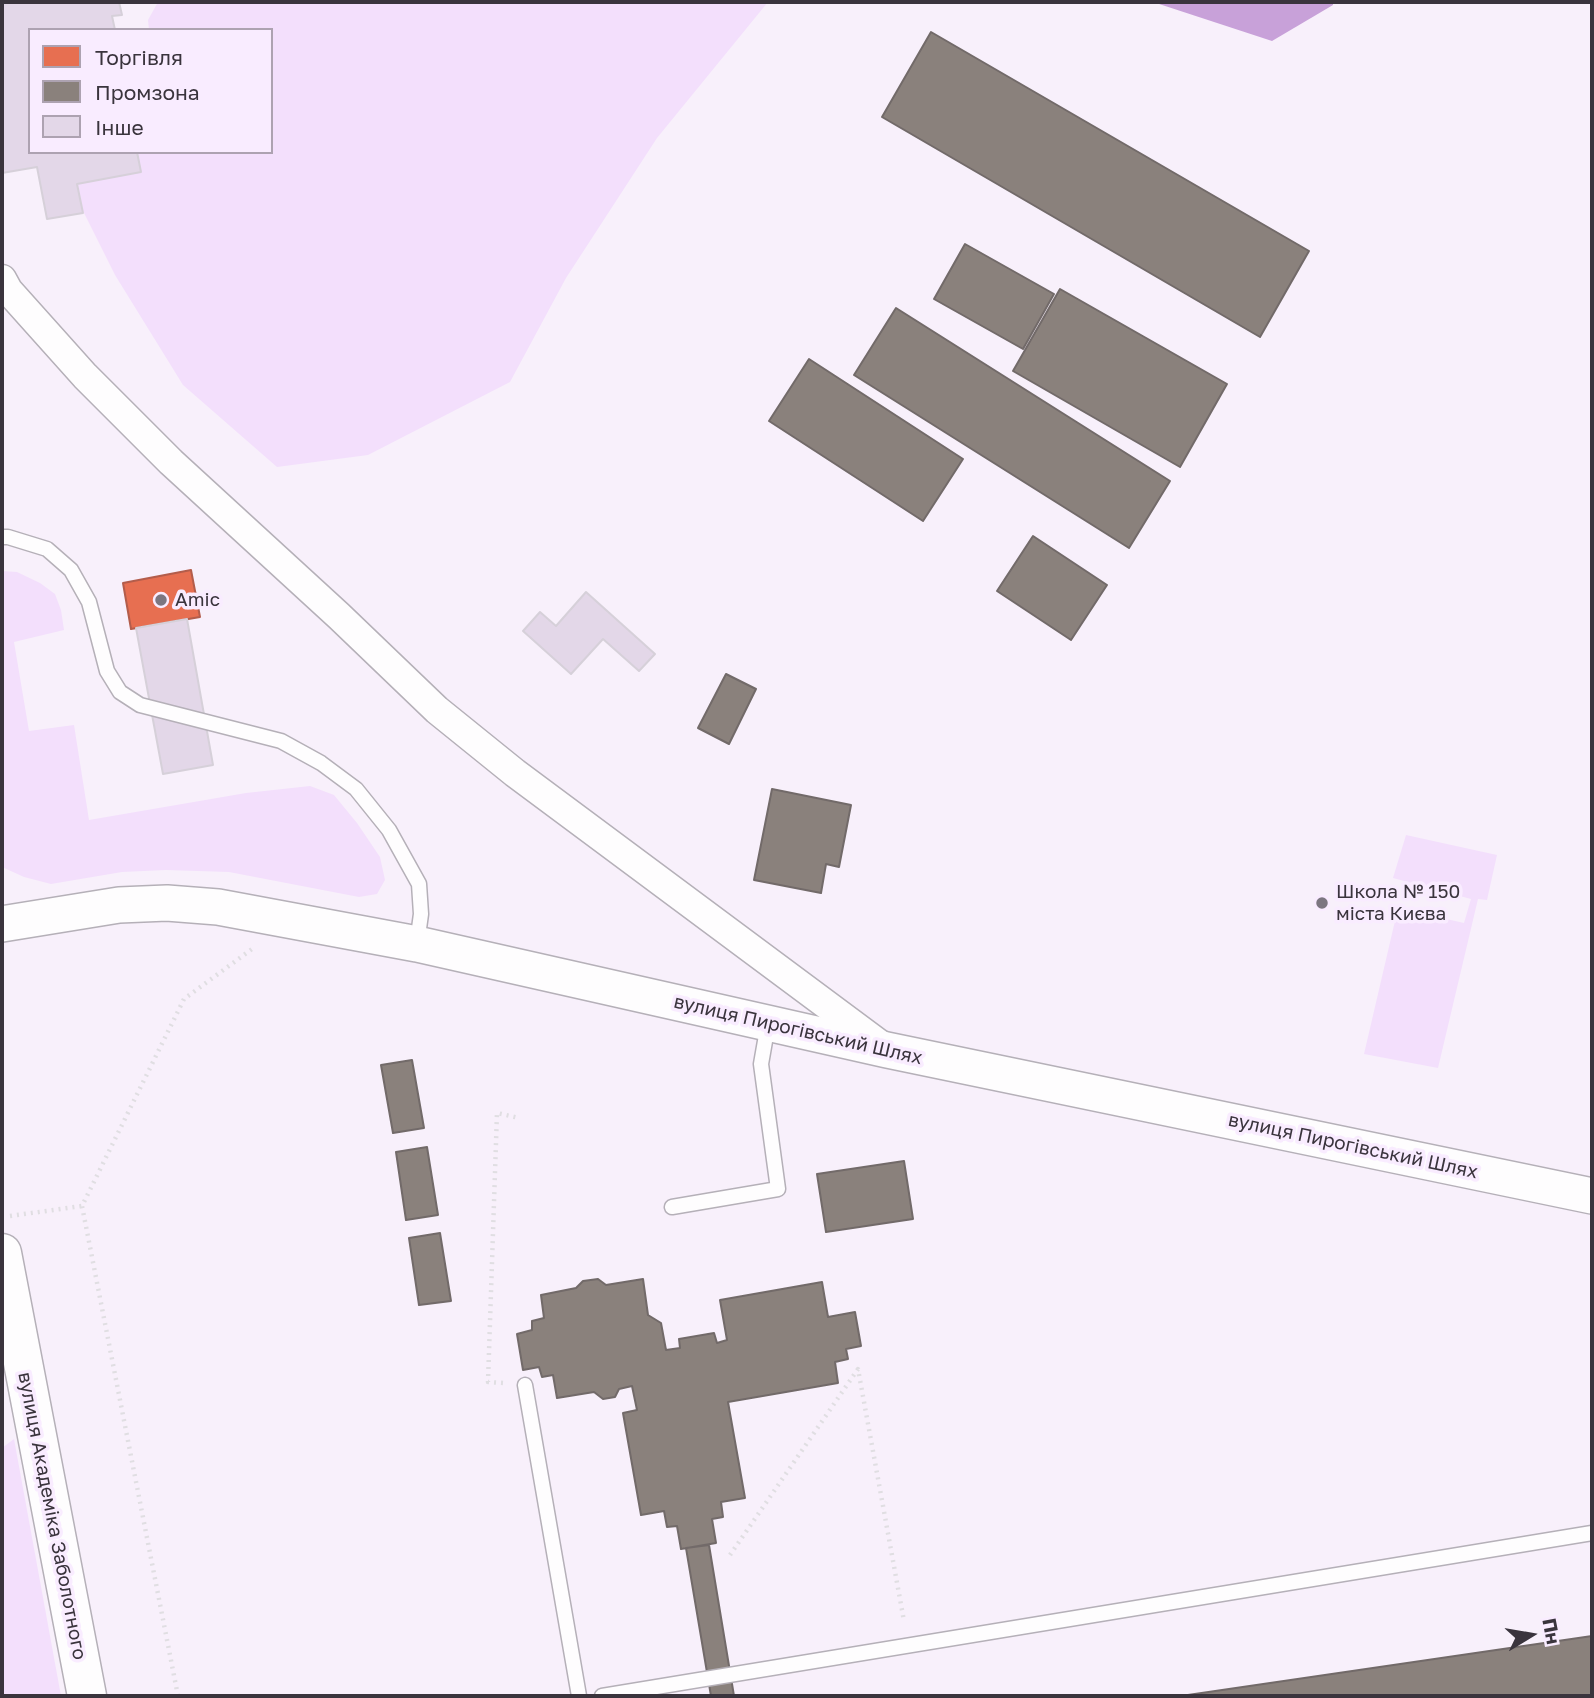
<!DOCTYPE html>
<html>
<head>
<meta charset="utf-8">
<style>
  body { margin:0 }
  #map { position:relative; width:1594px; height:1698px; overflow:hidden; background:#f8f0fb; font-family:"Golos Text",sans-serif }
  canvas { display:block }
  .frame { position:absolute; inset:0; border:4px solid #3a343d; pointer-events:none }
  .legend { position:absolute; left:28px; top:28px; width:245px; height:126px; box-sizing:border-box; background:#f9ecff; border:2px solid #ada2b1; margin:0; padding:9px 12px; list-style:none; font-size:21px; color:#3a343d }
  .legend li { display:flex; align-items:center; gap:14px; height:35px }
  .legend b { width:35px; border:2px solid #ada2b1 }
  .north { position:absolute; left:1496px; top:1600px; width:70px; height:70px; -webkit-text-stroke:5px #f9ecff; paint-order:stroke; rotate:79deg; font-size:19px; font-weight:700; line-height:28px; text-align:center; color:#3a343d }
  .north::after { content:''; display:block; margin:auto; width:24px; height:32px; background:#3a343d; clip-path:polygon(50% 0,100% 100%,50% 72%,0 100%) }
</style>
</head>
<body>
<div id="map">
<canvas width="1594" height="1698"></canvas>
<div class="frame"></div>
<ul class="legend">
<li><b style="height:19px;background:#e76f51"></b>Торгівля</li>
<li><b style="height:19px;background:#8a817c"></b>Промзона</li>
<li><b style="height:19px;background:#e3d7e8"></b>Інше</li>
</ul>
<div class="north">Пн</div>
</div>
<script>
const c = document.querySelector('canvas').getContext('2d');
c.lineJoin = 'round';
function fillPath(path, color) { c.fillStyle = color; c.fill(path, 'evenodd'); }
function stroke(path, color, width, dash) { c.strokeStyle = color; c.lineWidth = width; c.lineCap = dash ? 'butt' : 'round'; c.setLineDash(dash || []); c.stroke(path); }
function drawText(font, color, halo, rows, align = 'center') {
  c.font = font + ' "Golos Text",sans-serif'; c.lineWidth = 7; c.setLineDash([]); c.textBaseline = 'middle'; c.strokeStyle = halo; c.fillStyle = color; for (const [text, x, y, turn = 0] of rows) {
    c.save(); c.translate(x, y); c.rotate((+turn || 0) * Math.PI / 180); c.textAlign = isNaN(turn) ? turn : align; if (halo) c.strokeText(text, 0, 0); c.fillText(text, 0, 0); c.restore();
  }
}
const green = new Path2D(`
  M158,2H768L657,138L566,278L510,382L368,455L277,467L183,385L115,275L70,185L132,152H271V30H149L148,20Z
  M2,571L17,572L40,583L55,594L61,610L64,630L14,642L29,731L74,725L89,820L246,793L310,786L334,795L357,823L380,857L385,880L377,894L359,897L229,872L166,870L122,872L51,884L24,877L2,867Z
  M1406,835L1497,855L1487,900L1478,899L1438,1068L1364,1054L1398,908L1464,923L1471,899L1393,878Z
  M14,1439L61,1696H2V1448Z`);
const water = new Path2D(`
  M1153,2H1333V5L1272,41Z`);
const shops = new Path2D(`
  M191,570L200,617L131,629L123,583Z`);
const industry = new Path2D(`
  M931,32L1309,251L1260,337L882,117Z
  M965,244L1054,294L1023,349L934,299Z
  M1060,289L1227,384L1180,467L1013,371Z
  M896,308L1170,481L1129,548L854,375Z
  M809,359L963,459L923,521L769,421Z
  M1033,536L1107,585L1071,640L997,591Z
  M726,674L756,689L729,744L698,728Z
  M772,789L851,805L839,867L826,864L821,893L754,880Z
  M412,1060L424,1128L393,1133L381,1065Z
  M427,1147L438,1215L406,1220L396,1152Z
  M904,1161L913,1219L826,1232L817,1174Z
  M440,1233L451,1301L419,1305L409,1238Z
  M598,1279L606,1285L643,1279L648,1315L661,1323L666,1350L680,1348L679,1339L714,1333L717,1343L727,1340L720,1300L822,1282L828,1317L855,1312L861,1346L846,1349L848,1359L835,1362L838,1383L728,1402L745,1498L721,1502L723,1517L712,1519L716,1543L681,1549L677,1526L667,1527L664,1511L641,1515L623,1413L637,1410L632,1386L619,1389L615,1397L603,1399L594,1392L557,1398L553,1375L542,1377L539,1367L523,1370L517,1334L532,1330V1321L544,1318L541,1295L576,1288L583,1281Z
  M709,1545L734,1696H711L686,1548Z
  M1592,1636V1696H1181Z`);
const building = new Path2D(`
  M2,2H119L122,15L112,16L115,30H30V152H137L141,172L77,184L83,213L47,219L37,167L2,173Z
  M586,592L655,654L639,671L603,639L571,674L523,631L540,612L556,626Z
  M187,619L213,765L163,774L136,628Z`);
const path = new Path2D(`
  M10,1216L82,1206
  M503,1383L488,1382L497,1113L519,1118
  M730,1555L858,1369L904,1621
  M178,1696L82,1206L184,999L252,949`);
const service = new Path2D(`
  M2,537H8L47,549L71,570L89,602L107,671L120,692L140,705L281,741L321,763L356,789L389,830L419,884L421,914L417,943
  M672,1207L778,1189L761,1064L768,1024
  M525,1385L579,1696
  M602,1696L1592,1533`);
const minor = new Path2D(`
  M2,279L8,290L85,376L171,462L339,616L437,710L515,773L882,1046`);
const tertiary = new Path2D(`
  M2,924L119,905L167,903L218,907L417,944L887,1050L1592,1196`);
const trunk = new Path2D(`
  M2,1253L87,1696`);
const markers = [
  [161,600,7,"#7c7680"],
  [1322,903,7,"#7c7680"]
];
const poiNames = [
  ["Amic",175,600],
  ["Школа № 150",1336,892],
  ["міста Києва",1336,914]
];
const streetNames = [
  ["вулиця Пирогівський Шлях",798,1030,13],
  ["вулиця Пирогівський Шлях",1353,1146,12],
  ["вулиця Академіка Заболотного",52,1516,79]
];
fillPath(green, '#f3dffc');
fillPath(water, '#c8a1d9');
fillPath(shops, '#e76f51');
stroke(shops, '#b35d4b', 2);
fillPath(industry, '#8a817c');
stroke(industry, '#726a69', 2);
fillPath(building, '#e3d7e8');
stroke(building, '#d6d0d9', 2);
stroke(service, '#b5b0b8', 17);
stroke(minor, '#b5b0b8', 31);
stroke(tertiary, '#b5b0b8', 38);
stroke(trunk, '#b5b0b8', 41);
stroke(path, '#e0dee2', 4.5, [2, 5]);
stroke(service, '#fefdfe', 14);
stroke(minor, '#fefdfe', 28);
stroke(tertiary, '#fefdfe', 35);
stroke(trunk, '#fefdfe', 38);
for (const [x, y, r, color] of markers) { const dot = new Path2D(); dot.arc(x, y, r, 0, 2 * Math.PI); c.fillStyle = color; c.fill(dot); stroke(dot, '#f9ecff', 2.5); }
drawText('19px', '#3a343d', '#f9ecff', poiNames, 'left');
drawText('19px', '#3a343d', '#f9ecff', streetNames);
</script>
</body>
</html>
